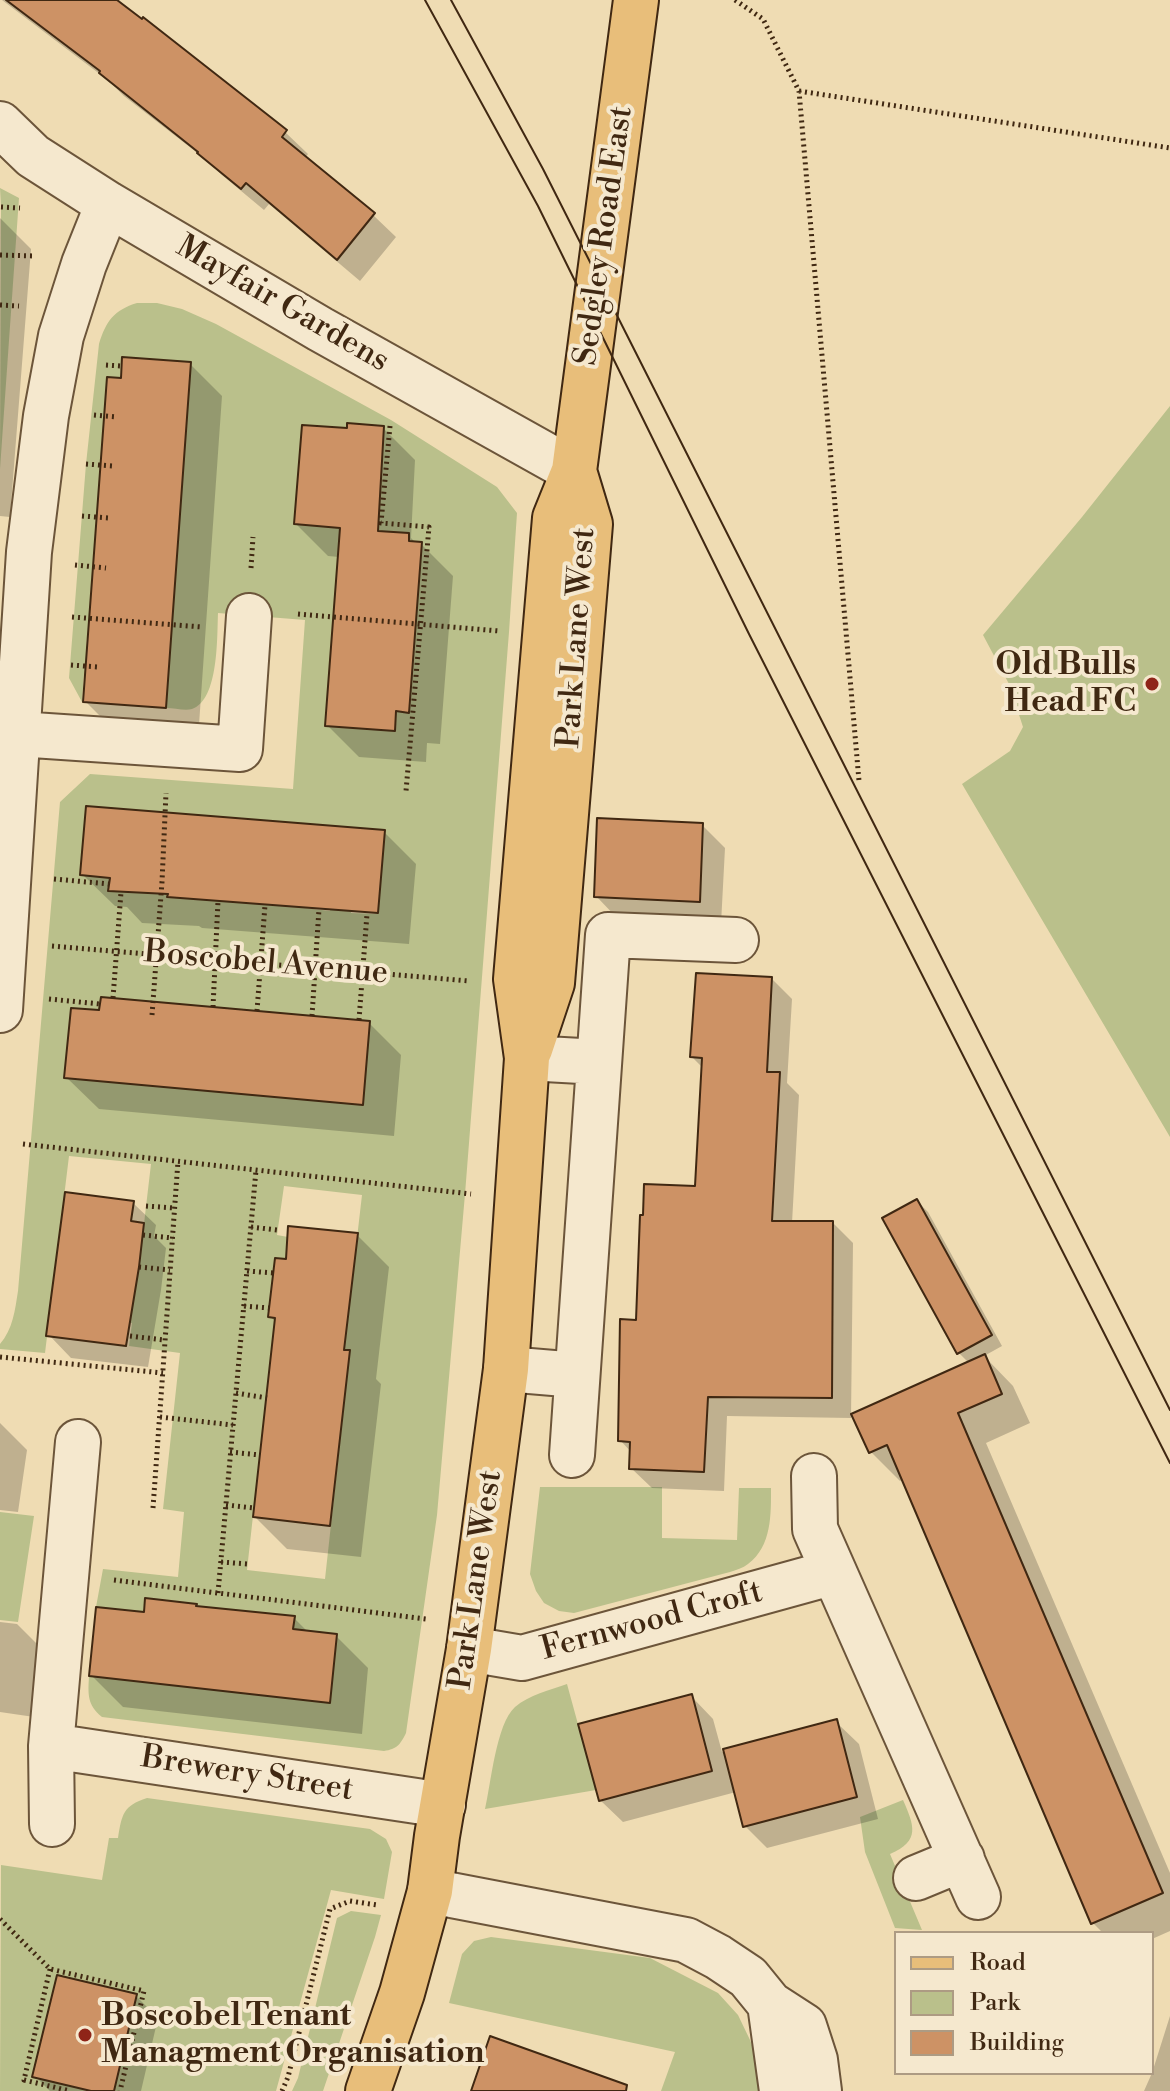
<!DOCTYPE html>
<html>
<head>
<meta charset="utf-8">
<style>
  body { margin:0 }
  #map { position:relative; width:1170px; height:2091px; overflow:hidden; background:#efdcb3; font-family:"Libre Bodoni",serif }
  canvas { display:block }
  .legend { position:absolute; left:894px; top:1931px; width:260px; height:144px; box-sizing:border-box; background:#f5e8ce; border:2px solid #ad9b83; margin:0; padding:10px 14px; list-style:none; font-size:24px; color:#402812 }
  .legend li { display:flex; align-items:center; gap:16px; height:40px }
  .legend b { width:40px; border:2px solid #ad9b83 }
</style>
</head>
<body>
<div id="map">
<canvas width="1170" height="2091"></canvas>
<ul class="legend">
<li><b style="height:10px;background:#e8be7a"></b>Road</li>
<li><b style="height:22px;background:#bac08b"></b>Park</li>
<li><b style="height:22px;background:#cd9265"></b>Building</li>
</ul>
</div>
<script>
const c = document.querySelector('canvas').getContext('2d');
c.lineJoin = 'round';
function fillPath(path, color) { c.fillStyle = color; c.fill(path, 'evenodd'); }
function stroke(path, color, width, dash) { c.strokeStyle = color; c.lineWidth = width; c.lineCap = dash ? 'butt' : 'round'; c.setLineDash(dash || []); c.stroke(path); }
function drawText(font, color, halo, rows, align = 'center') {
  c.font = font + ' "Libre Bodoni",serif'; c.lineWidth = 8; c.setLineDash([]); c.textBaseline = 'middle'; c.strokeStyle = halo; c.fillStyle = color; for (const [text, x, y, turn = 0] of rows) {
    c.save(); c.translate(x, y); c.rotate((+turn || 0) * Math.PI / 180); c.textAlign = isNaN(turn) ? turn : align; if (halo) c.strokeText(text, 0, 0); c.fillText(text, 0, 0); c.restore();
  }
}
const green = new Path2D(`
  M0,188L19,198L0,469L1,207Z
  M137,303H157L182,309L216,324L391,420L497,487L517,513L509,632L465,1194L437,1515L406,1733C400,1745 397,1749 384,1751L102,1717C87,1705 88,1694 89,1676L330,1702L337,1634L293,1629L295,1616L244,1611L195,1619L196,1604L145,1598L143,1612L96,1607L103,1569L178,1577L184,1512L163,1509L180,1353L129,1346L132,1323L119,1321L138,1275L151,1164L69,1156L45,1353L0,1349V1344C13,1329 15,1310 18,1291L60,802L90,774L293,789L305,620L218,613C217,636 219,700 192,709C185,711 174,708 166,708L191,362L122,357L120,378L107,377L105,401L116,431H103L94,554L106,556L105,576H92L90,601L103,603C85,635 80,641 98,675L84,674L82,702L69,678L86,464L99,344C106,321 114,310 137,303ZM302,425L371,430L363,530L409,533V541L422,543L408,713L396,711L395,730L325,725L340,528L294,524ZM87,806L384,830L378,914L351,913V899L332,897L330,911L305,908L306,895L280,893L278,906L167,896L168,883L133,880L131,892L109,891V878L81,875ZM160,1003L271,1012L297,1028L298,1015L323,1017L342,1032L343,1018L370,1021L363,1105L65,1078L71,1008L100,1010ZM284,1186L362,1195L344,1350L350,1351L325,1579L247,1570L268,1380L279,1318L288,1237L277,1235Z
  M1170,406V1137L962,784L1010,751L1023,727L1009,684L983,635L1082,517Z
  M540,1487H662V1538L737,1540L739,1488H771C771,1514 772,1546 748,1564C743,1568 736,1570 730,1572L574,1613L559,1611L544,1603L536,1591L530,1574Z
  M0,1512L34,1516L18,1622L0,1620Z
  M567,1684L596,1790L485,1809C491,1784 496,1724 515,1707C529,1695 550,1690 567,1684Z
  M147,1798L370,1829L386,1839L392,1852L384,1899L331,1890L276,2091H0L1,1865L102,1880L109,1838H118C122,1814 123,1806 147,1798Z
  M903,1800C914,1825 921,1841 890,1854L922,1930L895,1928L865,1852L860,1817Z
  M351,1911L381,1915L375,1937L323,2091H292L298,2078L337,1918Z
  M491,1937L650,1958L718,1993L738,2015L750,2040L762,2071L766,2091H661L675,2052L449,2003L462,1954L474,1941Z`);
const shadow = new Path2D(`
  M2,0H114L285,132L308,154L305,158L373,215L396,237L360,281L269,204L264,210L222,175L209,162L124,96L109,81Z
  M0,218L31,249L10,517L0,516Z
  M190,364L222,396L198,739L117,733L85,701L123,380Z
  M383,428L415,460L411,538L417,544H421L453,576L440,744L427,743L426,762L359,757L327,725L339,557L328,556L296,524L349,430Z
  M702,825L725,848L721,924L618,919L596,896Z
  M384,832L416,864L409,944L202,928L199,926L142,923L127,907L115,906L82,874Z
  M772,979L792,999L787,1083L799,1095L792,1223H833L853,1243L851,1418L727,1416L724,1491L652,1488L631,1468L632,1453L620,1440L638,1322L697,1188L703,1068L692,1057Z
  M369,1023L401,1055L394,1136L99,1109L66,1077Z
  M917,1201L928,1212L1002,1346L984,1356L1013,1386L1030,1423L986,1443L1170,1873V1931L1152,1939V1933H1103L1093,1923L904,1479L900,1481L871,1452L969,1363L959,1353Z
  M133,1203L156,1225L154,1236L166,1248L161,1290L148,1367L71,1358L49,1335Z
  M357,1235L389,1267L376,1379L381,1384L361,1557L287,1549L255,1517L276,1322L270,1316L288,1262Z
  M0,1423L27,1450L18,1512L0,1510Z
  M145,1614L294,1618L309,1633L336,1636L368,1668L362,1734L123,1707L91,1675Z
  M0,1622L17,1624L49,1656L41,1718L0,1712Z
  M691,1696L713,1719L722,1752L836,1722L859,1744L878,1819L767,1848L745,1826L736,1792L623,1822L600,1800Z
  M136,1996L158,2018L141,2091H50L35,2076Z
  M1170,2016V2091H1144L1152,2073Z`);
const building = new Path2D(`
  M6,0H117L142,19L143,17L287,130L282,137L375,213L337,260L246,183L241,189L197,153L198,152L99,73L100,71Z
  M122,357L191,362L166,708L83,702L107,377L121,378Z
  M347,423L384,426L378,531L409,533V541L422,542L409,713L396,711L395,731L325,726L340,528L294,524L302,425L347,428Z
  M86,806L385,830L378,913L167,897L168,894L108,891L110,878L80,875Z
  M597,818L703,823L700,902L594,897Z
  M696,973L772,977L767,1072H780L772,1221H833L832,1398L708,1397L704,1472L629,1469L630,1442L618,1441L620,1319L636,1320L640,1215H643L644,1184L695,1186L702,1058L690,1057Z
  M101,997L370,1021L363,1105L64,1078L71,1008L99,1010Z
  M65,1192L134,1201L131,1221L144,1223L139,1267L126,1346L46,1336Z
  M917,1199L992,1335L957,1354L882,1218Z
  M288,1226L358,1233L344,1350H350L330,1526L253,1517L275,1318L268,1317L275,1258L286,1259Z
  M985,1354L1002,1394L958,1413L1163,1893L1091,1924L887,1445L869,1453L851,1414Z
  M145,1598L197,1604L196,1606L295,1616L293,1629L337,1634L330,1703L89,1676L96,1607L144,1612Z
  M692,1694L712,1771L599,1801L578,1724Z
  M837,1719L857,1797L743,1827L723,1749Z
  M57,1975L137,1994L114,2091H91L32,2077Z
  M490,2036L627,2085L626,2091H471Z`);
const path = new Path2D(`
  M735,0L763,19L799,91L859,781
  M799,91L1170,148
  M1,207L20,208
  M0,255L35,256
  M0,305L19,306
  M106,365L121,366
  M94,415L117,417
  M390,426L381,523L429,527L406,791
  M86,464L113,466
  M82,516L109,518
  M75,565L106,568
  M251,568L253,537
  M298,614L499,631
  M72,617L202,627
  M71,665L98,667
  M54,879L109,884
  M52,946L469,981
  M113,998L121,892
  M49,999L100,1004
  M213,1007L218,901
  M257,1011L265,905
  M152,1015L162,882L166,793
  M312,1016L319,909
  M359,1020L367,914
  M23,1144L471,1194
  M146,1206L174,1208
  M251,1227L277,1230
  M143,1235L173,1238
  M139,1267L170,1270
  M247,1271L274,1273
  M244,1306L269,1308
  M130,1336L164,1340
  M0,1357L163,1373
  M236,1393L267,1398
  M160,1417L233,1425
  M230,1452L260,1455
  M226,1505L254,1508
  M153,1508L178,1161
  M221,1562L248,1564
  M114,1580L426,1619
  M218,1593L256,1170
  M0,1919L50,1969L144,1991L120,2091
  M50,1969L24,2080L70,2091
  M282,2091L288,2077L330,1909L350,1901L377,1905`);
const minor = new Path2D(`
  M0,124L33,156L108,204L320,329L574,471
  M18,734L240,749L249,616
  M0,1010L29,552L46,416L61,336L84,264L108,204
  M527,1058L599,1062
  M506,1369L577,1375
  M572,1455L608,935L736,940
  M814,1476L815,1529L978,1897
  M469,1649L522,1658L834,1572
  M51,1746L443,1805
  M52,1824L51,1746L78,1442
  M916,1878L962,1859
  M430,1891L686,1940L718,1957L748,1977L770,2004L804,2026L815,2060L819,2091
  M770,2004L782,2091`);
const major = new Path2D(`
  M530,1049L552,983L590,524L574,471
  M368,2091L402,1993L430,1891L437,1836L469,1649L506,1369L527,1058L516,979L555,518L574,471L636,0`);
const tram = new Path2D(`
  M425,0L538,206L749,634L1170,1463
  M451,0L543,169L1170,1410`);
const markers = [
  [1152,684,8,"#8f2418"],
  [85,2035,8,"#8f2418"]
];
const streetNames = [
  ["Sedgley Road East",605,236,-82],
  ["Mayfair Gardens",282,305,30],
  ["Park Lane West",578,638,-86],
  ["Boscobel Avenue",266,964,5],
  ["Park Lane West",477,1580,-82],
  ["Fernwood Croft",652,1622,-15],
  ["Brewery Street",247,1775,9]
];
const poiNames = [
  ["Old Bulls",1136,666],
  ["Head FC",1136,703],
  ["Boscobel Tenant",101,2017,"left"],
  ["Managment Organisation",101,2054,"left"]
];
fillPath(green, '#bac08b');
fillPath(shadow, '#0003');
fillPath(building, '#cd9265');
stroke(building, '#402812', 2);
stroke(minor, '#6c553a', 48);
stroke(major, '#402812', 48);
stroke(path, '#402812', 5, [2, 4]);
stroke(minor, '#f5e8ce', 44);
stroke(major, '#e8be7a', 44);
stroke(tram, '#402812', 2);
for (const [x, y, r, color] of markers) { const dot = new Path2D(); dot.arc(x, y, r, 0, 2 * Math.PI); c.fillStyle = color; c.fill(dot); stroke(dot, '#f5e8ce', 3); }
drawText('32px', '#402812', '#f5e8ce', streetNames);
drawText('bold 32px', '#402812', '#f5e8ce', poiNames, 'right');
</script>
</body>
</html>
